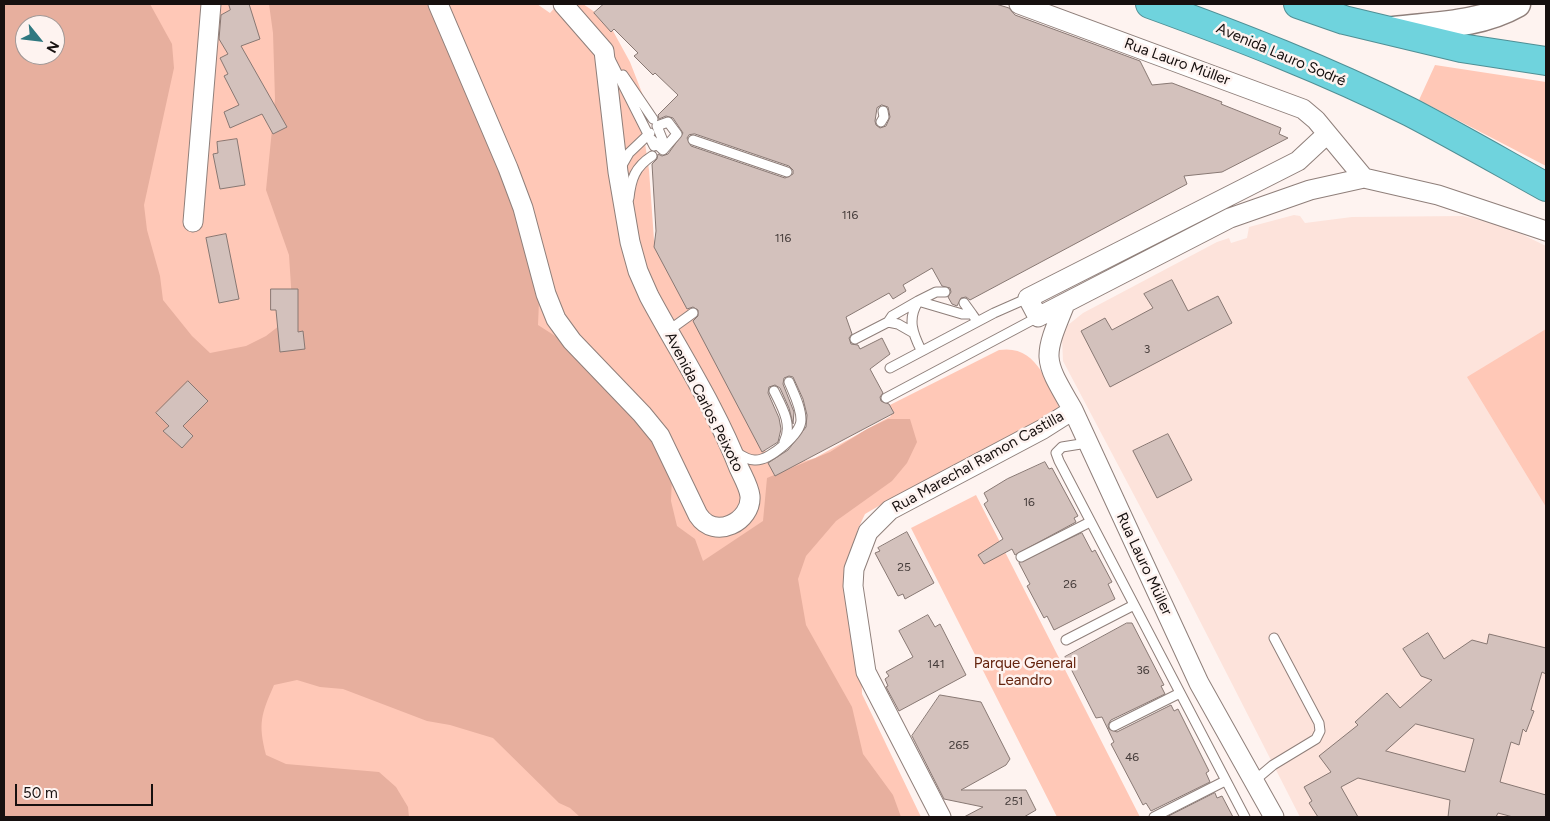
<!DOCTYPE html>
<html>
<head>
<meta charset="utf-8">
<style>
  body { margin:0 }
  #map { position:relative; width:1550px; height:821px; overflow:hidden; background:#fef3f0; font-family:Figtree,sans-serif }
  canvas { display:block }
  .frame { position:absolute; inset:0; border:5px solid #16100f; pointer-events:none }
  .north { position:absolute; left:15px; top:15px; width:50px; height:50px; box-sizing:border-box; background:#fef3f0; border:1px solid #a19896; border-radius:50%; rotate:119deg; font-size:14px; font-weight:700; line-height:20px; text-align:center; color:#16100f }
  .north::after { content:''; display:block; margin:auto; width:18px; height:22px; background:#2f7880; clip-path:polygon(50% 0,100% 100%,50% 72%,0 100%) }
  .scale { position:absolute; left:15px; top:784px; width:138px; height:22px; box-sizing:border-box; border:2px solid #16100f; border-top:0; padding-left:6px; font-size:15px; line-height:18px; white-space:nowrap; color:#16100f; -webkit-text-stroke:4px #fef3f0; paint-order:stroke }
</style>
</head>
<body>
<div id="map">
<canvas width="1550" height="821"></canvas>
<div class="frame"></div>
<div class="north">N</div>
<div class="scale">50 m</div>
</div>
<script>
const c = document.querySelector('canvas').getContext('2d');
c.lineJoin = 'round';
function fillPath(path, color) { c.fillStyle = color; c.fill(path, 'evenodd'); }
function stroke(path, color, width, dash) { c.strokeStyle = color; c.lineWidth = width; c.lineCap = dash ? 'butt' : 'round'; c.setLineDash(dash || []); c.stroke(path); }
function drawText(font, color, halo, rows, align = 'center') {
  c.font = font + ' Figtree,sans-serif'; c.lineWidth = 5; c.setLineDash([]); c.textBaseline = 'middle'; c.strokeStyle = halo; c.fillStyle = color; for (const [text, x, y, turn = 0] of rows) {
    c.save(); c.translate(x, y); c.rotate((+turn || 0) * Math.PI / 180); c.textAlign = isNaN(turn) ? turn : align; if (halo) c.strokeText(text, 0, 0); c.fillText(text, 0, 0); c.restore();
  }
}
const built = new Path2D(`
  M1294,215L1300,216L1305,223L1352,217L1463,216L1507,227L1546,246V817H1300L1180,582L1063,361L1062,338L1068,325L1083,313L1217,242L1229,238L1231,243L1247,238L1249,227Z`);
const green = new Path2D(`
  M4,4H537L550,13L558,4H583L602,17L613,31L630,62L644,98L642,123L649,170L654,240L772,463L780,468L815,458L891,416L886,407L999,350C1037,344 1047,383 1061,411L894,497L865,514L857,531L862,694L921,817H4ZM25,25H55V55H25Z
  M1435,65L1546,82V166L1419,100Z
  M1546,329V507L1467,377Z
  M976,495L1140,817H1057L911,528Z`);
const forest = new Path2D(`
  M4,4H150L172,44L174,68L144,205L147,230L160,276L163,300L192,336L210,353L246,346L266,336L284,322L292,302L289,255L266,190L275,99L273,33L269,4H435L504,156L540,278L538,325L574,348L654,434L672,477L671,501L677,526L695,539L703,561L763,521L767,478L830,452L867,429L888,419H910L917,442L907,463L892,481L836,521L806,556L798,579L806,625L852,707L863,754L893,795L901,817H580L570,808L559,803L493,738L450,725L427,721L343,689L320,687L297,680L274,685C261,715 258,723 266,755L286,764L379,772L396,787L408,807L409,817H4ZM25,25H55V55H25Z`);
const building = new Path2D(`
  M229,4H249L260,39L241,46L287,127L273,134L262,114L230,128L224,112L239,105L224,76L228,74L220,58L228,54L219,39L221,15L230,10Z
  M604,4H996L1009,8L1015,15L1140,61L1152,85L1172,83L1222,102L1221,104L1281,128L1279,134L1288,138L1222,172L1184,176L1187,184L970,300L966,297L961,298L957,306L952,304L948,297L951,292L950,288L942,286L932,268L903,285L906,291L893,299L889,293L846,317L852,334L849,338L851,344L858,345L860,349L882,338L890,354L870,369L883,393L880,397L881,401L889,404L894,413L775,476L768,463L788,450L806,427L807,415L803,399L793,377L789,376L784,378L783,384L794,412L793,424L789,408L780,388L775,385L769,387L768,393L779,418L781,429L778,442L762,452L693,321L698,316V310L693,307L687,309L654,247L656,231L652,164L657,159L658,154L662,156L668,154L683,133L673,118L666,116L659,119L658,115L678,95L655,73L653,75L634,56L638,53L614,29L611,32L594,13ZM882,105L888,107L890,117L886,126L880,128L876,125L875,121L877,108ZM695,134L789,166L793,170V174L785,178L691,146L687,138L689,135Z
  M237,139L245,185L220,189L213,154L218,153L217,142Z
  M226,234L239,299L219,303L206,238Z
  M1172,280L1188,311L1218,296L1232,323L1110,387L1081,331L1105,318L1112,330L1153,308L1144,294Z
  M271,289H298V332L303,331L305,349L280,352L276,310H271Z
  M188,381L208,401L183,426L193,436L182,448L163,431L169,426L156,413Z
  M1168,434L1192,480L1157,498L1133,451Z
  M1045,462L1049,469L1052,468L1078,516L1074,518L1076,522L1015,555L1012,549L984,564L978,555L1003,539L984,504L988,501L984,493L1007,479Z
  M907,532L934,583L905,599L903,594L898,596L875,553L880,551L878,548Z
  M1082,533L1092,552L1095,550L1112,582L1108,584L1115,599L1054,630L1047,616L1044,618L1027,586L1030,584L1019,563Z
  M928,615L935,627L940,624L966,675L899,711L886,687L888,686L885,679L889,676L886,672L913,657L899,631Z
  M1127,623H1132L1164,685L1161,686L1165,694L1111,720L1108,725L1109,729L1117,732L1171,705L1174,711L1178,709L1209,771L1206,773L1210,782L1151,811L1146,803L1143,805L1111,744L1114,742L1102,717L1096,718L1065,657Z
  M1428,633L1444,659L1472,640L1487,644L1489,634L1546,648V674L1542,672L1531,710L1534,711L1526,732L1523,729L1519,745L1511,742L1500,782L1546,795V817H1513L1498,813L1496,817H1448L1450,800L1358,778L1341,787L1358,817H1318L1309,803L1312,801L1304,787L1331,772L1319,756L1358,725L1355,722L1387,693L1400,708L1432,680L1421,676L1403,649ZM1416,724L1474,739L1465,772L1386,751Z
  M940,695L981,702L1010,759L1006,765L961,790H1026L1036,810L1024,817H964L983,807L944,799L912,736Z
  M1215,793L1217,798L1222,796L1233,817H1167Z`);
const lane = new Path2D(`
  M609,57L654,146
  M623,75L653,119
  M881,122L884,117L883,111
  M651,139L663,150L677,134L668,122L657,126L665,146
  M693,140L787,172
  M621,167L629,153L650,133
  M629,198C631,179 635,167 652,156
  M918,301L962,314H972L977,321
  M918,302C907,319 913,334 921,350
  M964,303L972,314
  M888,322L898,324L912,332
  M668,331L693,313
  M855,339L888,322L892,316L918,301L936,292H945
  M890,368L994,313L1028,298
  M774,391C782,407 793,425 784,442
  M886,398L1038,317
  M1087,443L1062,447L1056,453L1059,461L1245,817
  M734,451C741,455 748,461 756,460C770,460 801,434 801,420C801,407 794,394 789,382
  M1021,557L1090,522
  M1066,640L1134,605
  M1114,726L1180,693
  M1254,781L1273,765L1316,739L1320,731L1319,723L1274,638
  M1154,817L1225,781`);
const street = new Path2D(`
  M438,4L508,168L523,208L546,294L556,319L572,341L642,414L660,436L698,515C715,541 752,521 750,496C749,487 743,477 739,468C716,408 679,352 649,296L638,271L630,242L618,172L604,51L563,4
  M1019,4L1303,109L1316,120L1364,178
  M1327,134L1298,161L1028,298L1038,317L1230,218L1310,190L1364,178L1438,195L1546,231
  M193,222L211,4
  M1065,304C1042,360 1043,358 1073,410L1199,683L1274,817
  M941,817L866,672L853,586L854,569L868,532L890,510L1043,429L1073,410`);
const secondary = new Path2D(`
  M1394,30C1436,25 1480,25 1517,4`);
const highway = new Path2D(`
  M1150,4C1238,36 1326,70 1410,112C1456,136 1501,162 1546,187
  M1298,4L1344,20L1461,48L1546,61`);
const numberNames = [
  ["116",850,215],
  ["116",783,238],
  ["3",1147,349],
  ["16",1029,502],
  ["25",904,567],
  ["26",1070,584],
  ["141",936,664],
  ["36",1143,670],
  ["265",959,745],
  ["46",1132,757],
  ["251",1014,801]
];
const streetNames = [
  ["Avenida Lauro Sodré",1281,55,23],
  ["Rua Lauro Müller",1177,62,20],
  ["Avenida Carlos Peixoto",704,402,63],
  ["Rua Marechal Ramon Castilla",978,462,-29],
  ["Rua Lauro Müller",1144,564,65]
];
const parkNames = [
  ["Parque General",1025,664],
  ["Leandro",1025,681]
];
fillPath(built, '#fde3db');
fillPath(green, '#ffc8b7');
fillPath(forest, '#e7af9e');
fillPath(building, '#d3c1bc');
stroke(building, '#887873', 1);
stroke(lane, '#8f7f7a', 11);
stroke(street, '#8f7f7a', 21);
stroke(secondary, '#8f7f7a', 29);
stroke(highway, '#508f95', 30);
stroke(lane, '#fff', 9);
stroke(street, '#fff', 19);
stroke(secondary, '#fff', 26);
stroke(highway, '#6fd3dd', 28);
drawText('12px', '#453c3a', null, numberNames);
drawText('15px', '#16100f', '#fef3f0', streetNames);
drawText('15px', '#64230d', '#fef3f0', parkNames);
</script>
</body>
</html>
